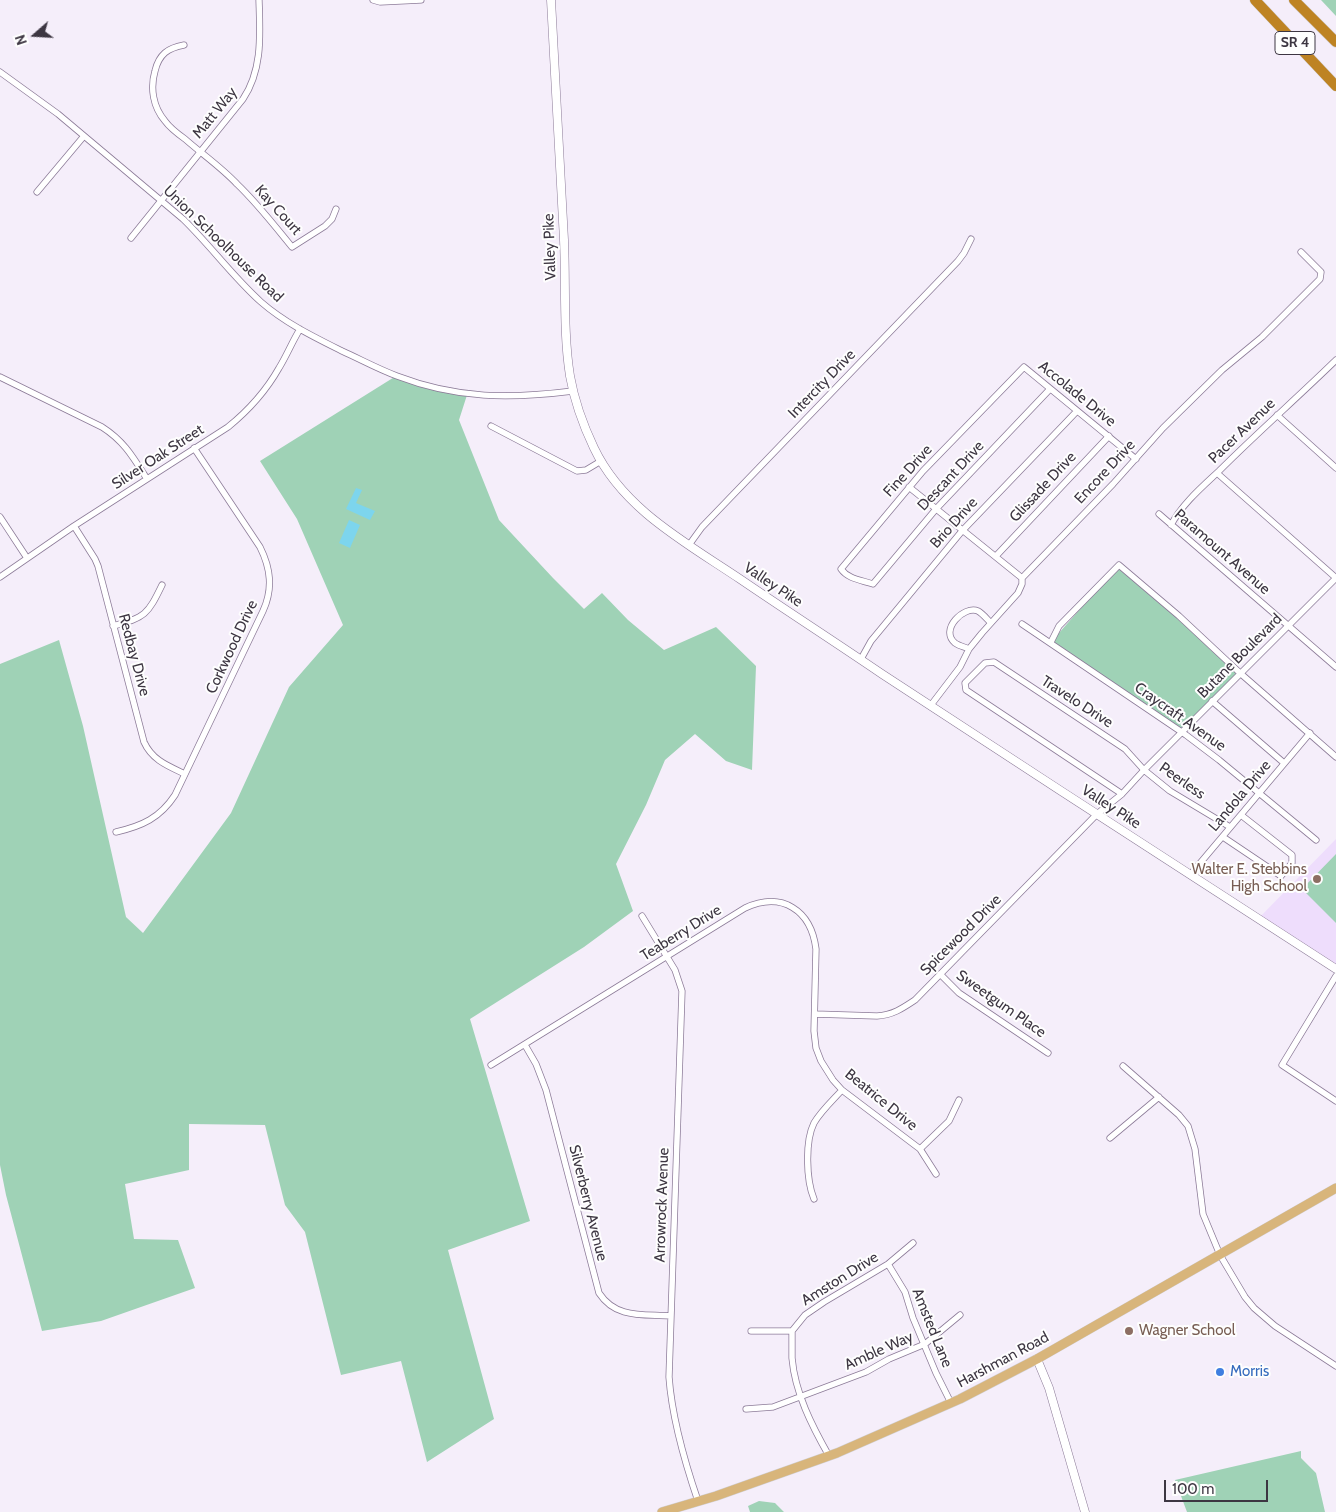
<!DOCTYPE html>
<html>
<head>
<meta charset="utf-8">
<style>
  body { margin:0 }
  #map { position:relative; width:1336px; height:1512px; overflow:hidden; background:#f5eefa; font-family:Cabin,sans-serif }
  canvas { display:block }
  .north { position:absolute; left:10px; top:10px; width:50px; height:50px; -webkit-text-stroke:4px #fefefe; paint-order:stroke; rotate:251deg; font-size:14px; font-weight:700; line-height:20px; text-align:center; color:#3d3642 }
  .north::after { content:''; display:block; margin:auto; width:18px; height:22px; background:#3d3642; clip-path:polygon(50% 0,100% 100%,50% 72%,0 100%) }
  .scale { position:absolute; left:1164px; top:1480px; width:104px; height:22px; box-sizing:border-box; border:2px solid #3d3642; border-top:0; padding-left:6px; font-size:15px; line-height:18px; white-space:nowrap; color:#3d3642; -webkit-text-stroke:4px #fefefe; paint-order:stroke }
</style>
</head>
<body>
<div id="map">
<canvas width="1336" height="1512"></canvas>
<div class="north">N</div>
<div class="scale">100 m</div>
</div>
<script>
const c = document.querySelector('canvas').getContext('2d');
c.lineJoin = 'round';
function fillPath(path, color) { c.fillStyle = color; c.fill(path, 'evenodd'); }
function stroke(path, color, width, dash) { c.strokeStyle = color; c.lineWidth = width; c.lineCap = dash ? 'butt' : 'round'; c.setLineDash(dash || []); c.stroke(path); }
function drawText(font, color, halo, rows, align = 'center') {
  c.font = font + ' Cabin,sans-serif'; c.lineWidth = 4; c.setLineDash([]); c.textBaseline = 'middle'; c.strokeStyle = halo; c.fillStyle = color; for (const [text, x, y, turn = 0] of rows) {
    c.save(); c.translate(x, y); c.rotate((+turn || 0) * Math.PI / 180); c.textAlign = isNaN(turn) ? turn : align; if (halo) c.strokeText(text, 0, 0); c.fillText(text, 0, 0); c.restore();
  }
}
const built = new Path2D(`
  M1336,839V969L1258,919Z`);
const green = new Path2D(`
  M1321,0H1336V16Z
  M396,376L467,395L459,420L499,520L553,578L584,609L602,593L628,620L664,650L716,627L756,666L752,770L726,761L695,734L665,760L646,805L616,864L633,911L584,947L470,1019L530,1221L448,1250L494,1419L427,1462L401,1361L341,1375L305,1232L285,1205L265,1125L189,1124V1170L125,1184L134,1239L178,1240L195,1288L101,1321L42,1331L6,1195L0,1165V664L59,640L83,726L126,917L143,933L231,813L289,687L343,625L297,519L260,461Z
  M1119,565L1240,673L1181,733L1051,642Z
  M1336,854V923L1302,889Z
  M1301,1451V1458L1316,1473L1325,1512H1187L1175,1480Z
  M759,1501L775,1503L784,1512H750L748,1506Z`);
const water = new Path2D(`
  M356,488L362,490L356,503L375,511L370,520L346,509Z
  M349,520L360,525L350,548L339,543Z`);
const minor = new Path2D(`
  M373,0L380,2L421,0
  M184,45C168,48 159,54 155,71C150,88 153,107 165,121C170,128 178,134 185,139C202,154 221,167 237,184C257,203 274,225 292,247L325,226L332,219L336,209
  M0,72L58,114L183,219C210,245 233,277 261,302C285,323 314,337 342,351C360,359 378,369 397,376C457,399 510,399 573,391
  M37,192L84,136
  M131,238L243,99C263,69 260,34 259,0
  M0,377L102,427C124,441 133,457 147,479
  M1050,389L936,509L873,584C861,580 848,579 841,569L923,471L1024,367L1136,459
  M1277,415L1336,468
  M491,426L577,471L586,470L601,461
  M909,487L1022,578
  M1159,514L1336,667
  M0,517L27,558
  M1171,525C1182,504 1202,487 1219,471C1257,433 1297,398 1336,360
  M74,526L95,559L98,566L144,742C152,760 168,766 185,774
  M689,545L702,527L958,261L964,253L971,239
  M996,556L1109,436
  M0,577L74,526L228,427C249,410 266,391 279,368C287,355 292,342 300,329
  M1022,624L1186,735L1219,760L1316,840
  M113,626C145,618 148,614 162,585
  M1051,642L1059,626L1119,565L1179,616L1240,673L1336,757
  M969,649C965,647 959,646 955,643C939,630 964,605 978,611C982,613 987,619 990,622
  M861,659L871,641L962,531L1077,411
  M1212,701L1284,763
  M931,705L960,667L969,649L982,633L1018,593L1022,584V578L1113,484L1163,428L1222,370L1262,337L1320,279L1321,272L1301,252
  M1122,794L966,690L965,683L985,663L994,662L1125,749L1144,770L1170,791L1230,827
  M116,832C142,826 160,818 175,795L263,611C273,589 271,569 260,547L194,448
  M1223,837L1281,876L1292,863V855L1241,815
  M1190,875L1310,733
  M642,916L675,970L682,991L669,1377C672,1418 685,1463 698,1501
  M940,974L959,993L1048,1053
  M1336,976L1282,1065L1336,1101
  M815,1014L877,1016C893,1015 903,1008 915,1000L1097,814L1122,794L1144,770L1336,578L1217,473
  M525,1045L536,1064L546,1090L599,1293C616,1319 643,1314 670,1316
  M491,1065L745,908C782,891 811,910 816,949L814,1031L816,1048L821,1061L833,1080L842,1090L920,1149L936,1174
  M1123,1066L1179,1115L1188,1126L1195,1149L1203,1214L1220,1255L1245,1297L1254,1308L1275,1326L1336,1366
  M1110,1138L1159,1097
  M920,1149L949,1121L959,1100
  M814,1199C806,1180 805,1141 814,1123C821,1111 833,1100 842,1090
  M888,1264L905,1292L913,1318L936,1373L951,1403
  M751,1331H792L805,1315L824,1302L888,1264L913,1243
  M792,1331C792,1340 792,1349 792,1358C795,1393 812,1426 829,1456
  M746,1409L773,1407L866,1372L889,1359L925,1344L960,1315`);
const tertiary = new Path2D(`
  M551,0C556,80 560,160 564,240C566,285 563,332 570,376C574,399 584,427 594,448C623,509 685,542 740,579C787,611 835,642 882,674C1033,773 1184,871 1336,969
  M1037,1359L1049,1388L1085,1512`);
const primary = new Path2D(`
  M662,1512L716,1496L837,1453L960,1399L1037,1359L1336,1188`);
const motorway = new Path2D(`
  M1255,0L1336,86
  M1294,0L1336,42`);
const markers = [
  [1317,879,5,"#8d6e63"],
  [1129,1331,5,"#8d6e63"],
  [1220,1372,5,"#3f7fe0"]
];
const shields = [
  [1295,43,40]
];
const shieldNames = [
  ["SR 4",1295,43]
];
const streetNames = [
  ["Matt Way",215,113,-51],
  ["Kay Court",278,210,48],
  ["Union Schoolhouse Road",223,244,44],
  ["Valley Pike",550,247,-92],
  ["Intercity Drive",822,384,-46],
  ["Accolade Drive",1077,394,39],
  ["Pacer Avenue",1242,431,-44],
  ["Silver Oak Street",158,457,-33],
  ["Fine Drive",908,471,-48],
  ["Encore Drive",1105,472,-47],
  ["Descant Drive",951,476,-47],
  ["Glissade Drive",1043,487,-47],
  ["Brio Drive",954,523,-48],
  ["Paramount Avenue",1222,552,41],
  ["Valley Pike",773,585,34],
  ["Corkwood Drive",232,647,-65],
  ["Redbay Drive",134,655,75],
  ["Butane Boulevard",1240,656,-45],
  ["Travelo Drive",1077,702,33],
  ["Craycraft Avenue",1180,717,35],
  ["Peerless",1182,781,35],
  ["Landola Drive",1240,796,-50],
  ["Valley Pike",1111,807,33],
  ["Teaberry Drive",681,933,-32],
  ["Spicewood Drive",961,935,-45],
  ["Sweetgum Place",1001,1004,35],
  ["Beatrice Drive",881,1100,39],
  ["Silverberry Avenue",588,1203,76],
  ["Arrowrock Avenue",662,1205,-88],
  ["Amston Drive",840,1279,-32],
  ["Amsted Lane",932,1328,68],
  ["Amble Way",879,1351,-24],
  ["Harshman Road",1003,1360,-28]
];
const educationNames = [
  ["Walter E. Stebbins",1307,870],
  ["High School",1307,887],
  ["Wagner School",1139,1331,"left"]
];
const shopNames = [
  ["Morris",1230,1372]
];
fillPath(built, '#eeddfc');
fillPath(green, '#9fd2b6');
fillPath(water, '#7dd5ed');
stroke(minor, '#8c7b98', 7);
stroke(tertiary, '#8c7b98', 9);
stroke(primary, '#d0cfd2', 10);
stroke(motorway, '#d0cfd2', 11);
stroke(minor, '#fff', 5.5);
stroke(tertiary, '#fff', 8);
stroke(primary, '#d8b57b', 9);
stroke(motorway, '#be8323', 10);
for (const [x, y, r, color] of markers) { const dot = new Path2D(); dot.arc(x, y, r, 0, 2 * Math.PI); c.fillStyle = color; c.fill(dot); stroke(dot, '#fefefe', 2); }
for (const [x, y, w] of shields) { const box = new Path2D(); box.roundRect(x - w / 2, y - 11.5, w, 23, 4); c.fillStyle = '#fefefe'; c.fill(box); stroke(box, '#3d3642', 1); }
drawText('bold 14px', '#3d3642', null, shieldNames);
drawText('15px', '#3d3642', '#fefefe', streetNames);
drawText('15px', '#785e54', '#fefefe', educationNames, 'right');
drawText('15px', '#366cbe', '#fefefe', shopNames, 'left');
</script>
</body>
</html>
